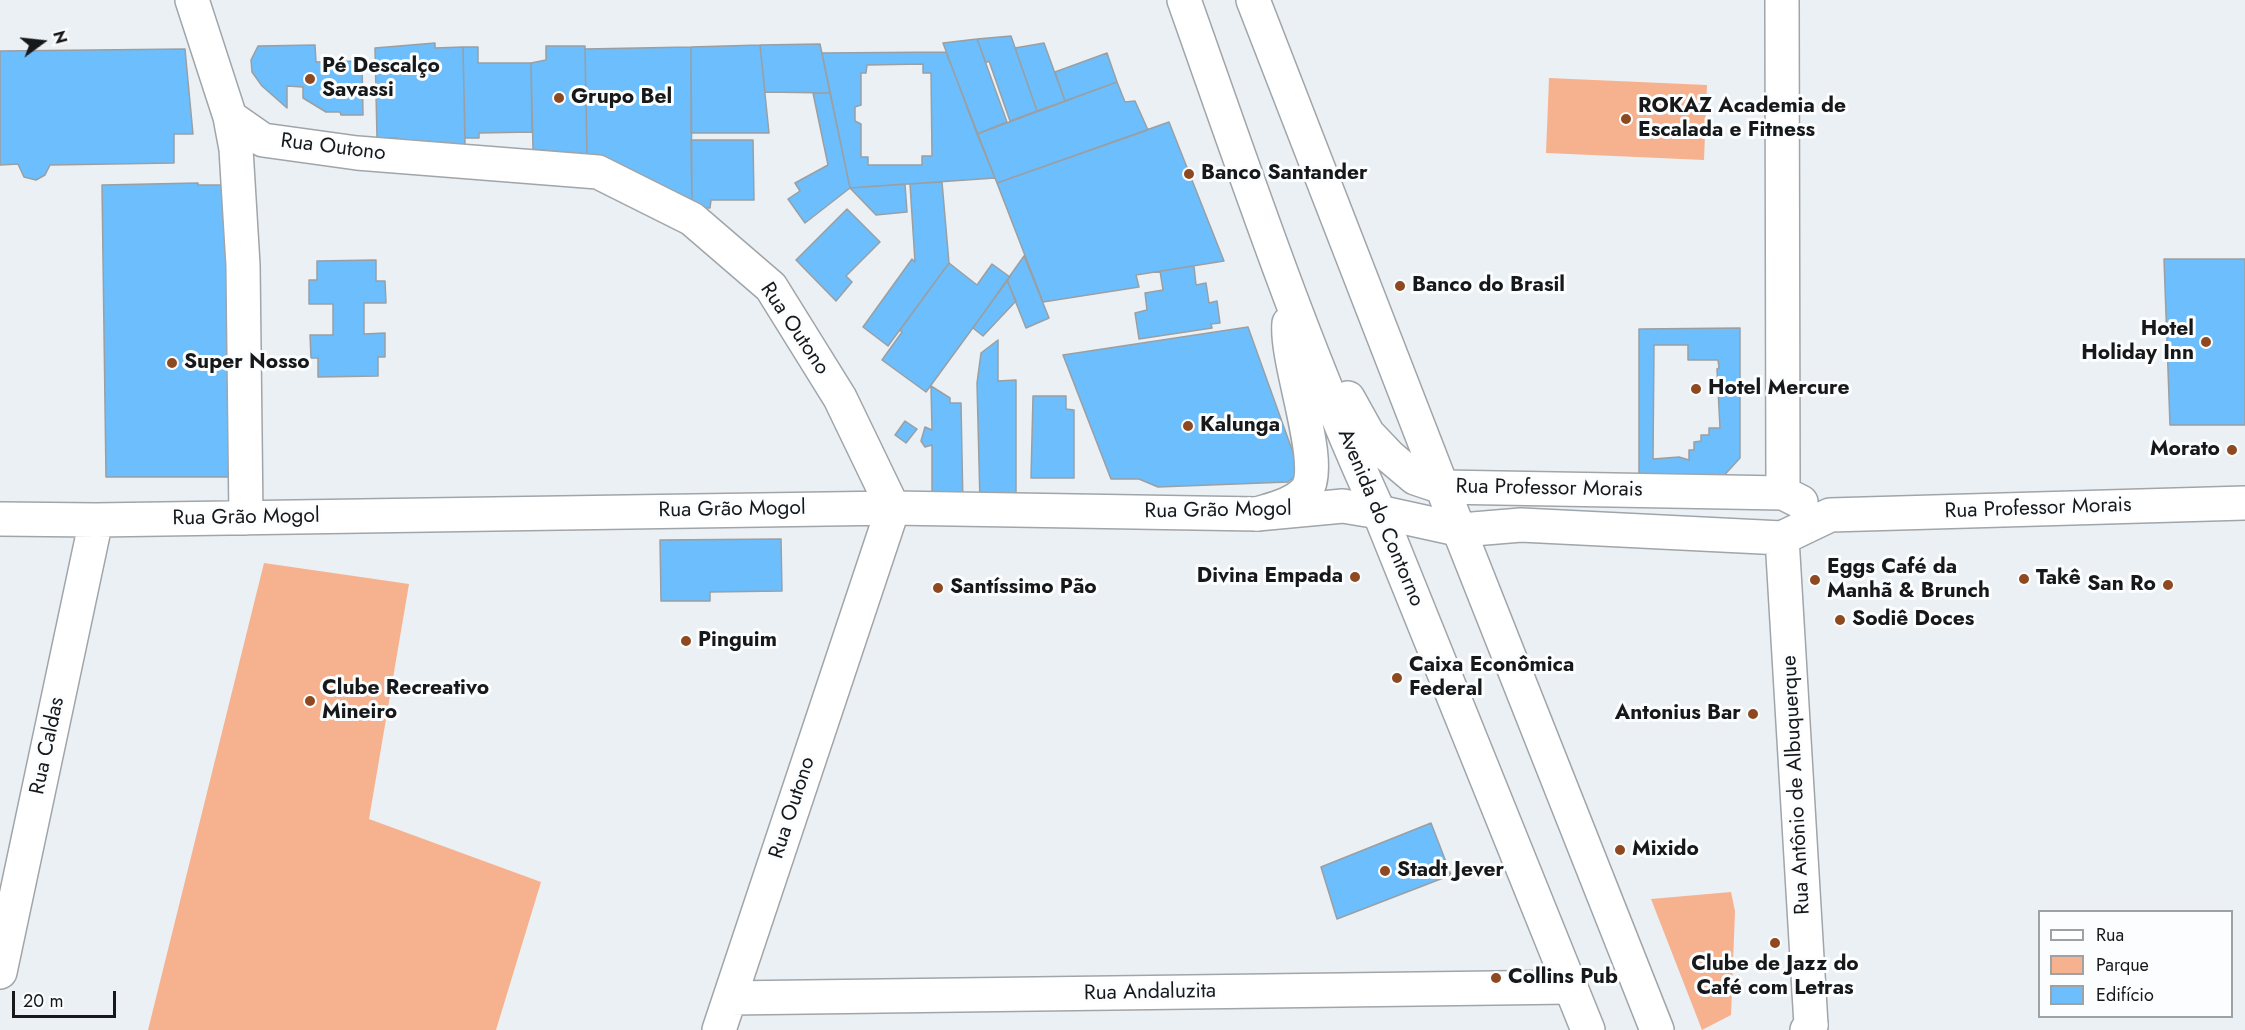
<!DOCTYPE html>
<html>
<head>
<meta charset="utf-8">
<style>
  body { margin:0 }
  #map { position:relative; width:2245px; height:1030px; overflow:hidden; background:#ebf0f4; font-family:Jost,sans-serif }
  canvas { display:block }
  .legend { position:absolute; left:2038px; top:910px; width:195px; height:108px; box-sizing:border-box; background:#fbfdff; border:2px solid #9fa1a3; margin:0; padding:8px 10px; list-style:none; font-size:18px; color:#161819 }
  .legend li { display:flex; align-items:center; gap:12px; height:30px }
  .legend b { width:30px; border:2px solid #9fa1a3 }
  .north { position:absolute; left:12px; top:12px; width:60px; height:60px; -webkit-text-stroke:4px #fbfdff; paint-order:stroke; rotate:75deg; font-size:16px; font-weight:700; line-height:24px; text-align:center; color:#161819 }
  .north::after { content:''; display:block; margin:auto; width:21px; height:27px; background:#161819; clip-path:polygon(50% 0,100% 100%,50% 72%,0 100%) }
  .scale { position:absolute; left:12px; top:991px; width:104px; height:27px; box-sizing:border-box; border:3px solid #161819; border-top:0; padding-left:8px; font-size:18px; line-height:21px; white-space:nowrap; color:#161819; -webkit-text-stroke:4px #fbfdff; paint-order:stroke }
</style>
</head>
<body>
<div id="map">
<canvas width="2245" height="1030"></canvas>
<ul class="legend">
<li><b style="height:8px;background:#fff"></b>Rua</li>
<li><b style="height:16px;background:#f6b28f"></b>Parque</li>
<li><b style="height:16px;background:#6cbefc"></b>Edifício</li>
</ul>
<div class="north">N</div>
<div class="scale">20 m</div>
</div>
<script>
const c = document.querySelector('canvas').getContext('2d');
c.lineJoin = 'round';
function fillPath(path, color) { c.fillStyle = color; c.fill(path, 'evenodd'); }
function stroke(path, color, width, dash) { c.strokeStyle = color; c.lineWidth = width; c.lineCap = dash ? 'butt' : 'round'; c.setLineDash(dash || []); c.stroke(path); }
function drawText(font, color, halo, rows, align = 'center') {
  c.font = font + ' Jost,sans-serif'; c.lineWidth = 6; c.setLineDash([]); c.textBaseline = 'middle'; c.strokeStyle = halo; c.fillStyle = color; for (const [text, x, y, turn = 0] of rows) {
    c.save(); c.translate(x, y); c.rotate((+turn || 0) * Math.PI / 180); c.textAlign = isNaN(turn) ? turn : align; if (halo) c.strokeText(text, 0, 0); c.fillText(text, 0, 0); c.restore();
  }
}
const green = new Path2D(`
  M1549,78L1707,85L1704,160L1546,153Z
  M264,563L409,584L369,819L541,882L496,1030H148Z
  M1731,892L1735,911L1731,1015L1702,1030L1651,899Z`);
const building = new Path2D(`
  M1011,36L1037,111L1010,121L989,61L986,63L977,39Z
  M977,39L1007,122L977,134L943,43Z
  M435,43V48L463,47L465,144L398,146V138H377L375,48Z
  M1044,43L1065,101L1037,111L1015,48Z
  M820,44L830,93L765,92L760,45Z
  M315,45L316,62L362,61L363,115H341L340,112H326L303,98V87L287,86V108L262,86L252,72L251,60L258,46Z
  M760,45L769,133H691V47Z
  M546,46H585L587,155L533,149L531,63L546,60Z
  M463,47H478V63H531L532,132L479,133V138H465Z
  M691,47L692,208L587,155L585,49Z
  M185,49L193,134H174V163L50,165L45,175L36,180L24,177L18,164L0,165V51Z
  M946,52L995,178L850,188L822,53Z
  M1107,53L1117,82L1065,101L1055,72Z
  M923,64V73H931L932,156H922V165H868V157H861V124L855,121V107L861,105V73H866L867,65Z
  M1117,82L1125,102L1135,101L1148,130L997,183L977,134Z
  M813,93H830L850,188L805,223L788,199L800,191L795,183L828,165Z
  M1169,122L1224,261L1136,275L1139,287L1043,302L997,183Z
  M691,140H753L754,200H711L710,208H692Z
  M942,182L949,263L888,346L863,327L912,259L915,262L910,184Z
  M198,183V185H226L240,477H106L102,185Z
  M905,184L907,212L876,215L850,188Z
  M847,209L880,242L846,276L852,282L836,301L796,260Z
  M1024,256L1049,318L1026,328L1007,280Z
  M2164,259H2245V425H2170Z
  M376,260V281H385L386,303H364V334L385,333V357H378V376L318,377V358H311L310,335H333V304H309V280H317V261Z
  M949,263L977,285L992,264L1010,277L926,392L882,360L902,332L900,330Z
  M1194,266L1196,285L1206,283L1209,303L1217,301L1220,323L1211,324L1212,328L1139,339L1135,313L1147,310L1145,293L1163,290L1160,271Z
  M1007,280L1016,301L983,336L973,328Z
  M1248,327L1300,472L1288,482L1158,487L1139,479H1111L1063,355Z
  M1740,328V458L1719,481L1639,482V329Z
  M998,340V381L1016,380V500L980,502L977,383L981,353Z
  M1654,345H1688V360H1718L1719,368L1717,369L1720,428H1709V435H1701V441L1694,442V450H1689V460L1679,457L1653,459Z
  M931,386L950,398V403H961L963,507H932V445L925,447L921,441L925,427L932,430Z
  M1033,396H1066V409L1074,410V478H1031Z
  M905,421L917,429L906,443L895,435Z
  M781,539L782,591L710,592V601H661L660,540Z
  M1431,823L1451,875L1337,919L1321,867Z`);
const minor = new Path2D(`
  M192,0L230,117L263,140L357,153L598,172L692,219L771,287L840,398L893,508L719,1030
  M1782,0L1783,493
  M230,117L236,149L243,265L246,518
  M1442,487L1783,493L1801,502
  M0,519L96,520L893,508L1257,514L1343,506L1379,512L1461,530L1521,525L1782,538L1830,515L2245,503
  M1782,538L1811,1025L1807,1030
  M0,972L96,520
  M730,998L1571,987`);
const major = new Path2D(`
  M1184,0C1245,172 1303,346 1379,512L1588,1030
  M1253,0L1442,487L1657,1030
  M1348,398L1368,434L1389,456L1415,478L1442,487
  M1257,514C1273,509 1295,504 1306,491C1326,465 1285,362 1289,323
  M1810,1030L1811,1025`);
const markers = [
  [310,79,6,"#8e4920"],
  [559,98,6,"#8e4920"],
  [1626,119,6,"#8e4920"],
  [1189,174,6,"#8e4920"],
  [1400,286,6,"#8e4920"],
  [2206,342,6,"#8e4920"],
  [172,363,6,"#8e4920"],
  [1696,389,6,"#8e4920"],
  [1188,426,6,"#8e4920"],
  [2232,450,6,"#8e4920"],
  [1355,577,6,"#8e4920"],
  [2024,579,6,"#8e4920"],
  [1815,580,6,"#8e4920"],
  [2168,585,6,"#8e4920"],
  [938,588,6,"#8e4920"],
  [1840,620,6,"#8e4920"],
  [686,641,6,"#8e4920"],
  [1397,678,6,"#8e4920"],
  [310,701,6,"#8e4920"],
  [1753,714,6,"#8e4920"],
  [1620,850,6,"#8e4920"],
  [1385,871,6,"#8e4920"],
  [1775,943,6,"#8e4920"],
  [1496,978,6,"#8e4920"]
];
const poiNames = [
  ["Pé Descalço",322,67],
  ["Savassi",322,91],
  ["Grupo Bel",571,98],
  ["ROKAZ Academia de",1638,107],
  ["Escalada e Fitness",1638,131],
  ["Banco Santander",1201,174],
  ["Banco do Brasil",1412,286],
  ["Hotel",2194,330,"right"],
  ["Holiday Inn",2194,354,"right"],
  ["Super Nosso",184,363],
  ["Hotel Mercure",1708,389],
  ["Kalunga",1200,426],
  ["Morato",2220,450,"right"],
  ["Eggs Café da",1827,568],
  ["Manhã & Brunch",1827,592],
  ["Divina Empada",1343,577,"right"],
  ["Takê",2036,579],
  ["San Ro",2156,585,"right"],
  ["Santíssimo Pão",950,588],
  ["Sodiê Doces",1852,620],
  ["Pinguim",698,641],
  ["Caixa Econômica",1409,666],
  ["Federal",1409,690],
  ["Clube Recreativo",322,689],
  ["Mineiro",322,713],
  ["Antonius Bar",1741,714,"right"],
  ["Mixido",1632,850],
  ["Stadt Jever",1397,871],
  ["Clube de Jazz do",1775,965,"center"],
  ["Café com Letras",1775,989,"center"],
  ["Collins Pub",1508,978]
];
const streetNames = [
  ["Rua Outono",333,148,7],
  ["Rua Outono",794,329,56],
  ["Rua Professor Morais",1549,489,1],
  ["Rua Professor Morais",2038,509,-2],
  ["Rua Grão Mogol",732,510,-1],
  ["Rua Grão Mogol",1218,511,-1],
  ["Rua Grão Mogol",246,518,-1],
  ["Avenida do Contorno",1380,518,67],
  ["Rua Caldas",48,746,-78],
  ["Rua Antônio de Albuquerque",1797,785,-93],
  ["Rua Outono",793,808,-72],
  ["Rua Andaluzita",1150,993,-1]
];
fillPath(green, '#f6b28f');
fillPath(building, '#6cbefc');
stroke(building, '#9a9fa3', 1.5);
stroke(minor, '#a0a5a9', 36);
stroke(major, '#a0a5a9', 36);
stroke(minor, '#fff', 33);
stroke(major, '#fff', 33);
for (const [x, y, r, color] of markers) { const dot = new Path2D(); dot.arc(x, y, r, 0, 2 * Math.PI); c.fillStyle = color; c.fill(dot); stroke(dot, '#fbfdff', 2); }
drawText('bold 21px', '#161819', '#fbfdff', poiNames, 'left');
drawText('21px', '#161819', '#fbfdff', streetNames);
</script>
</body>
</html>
